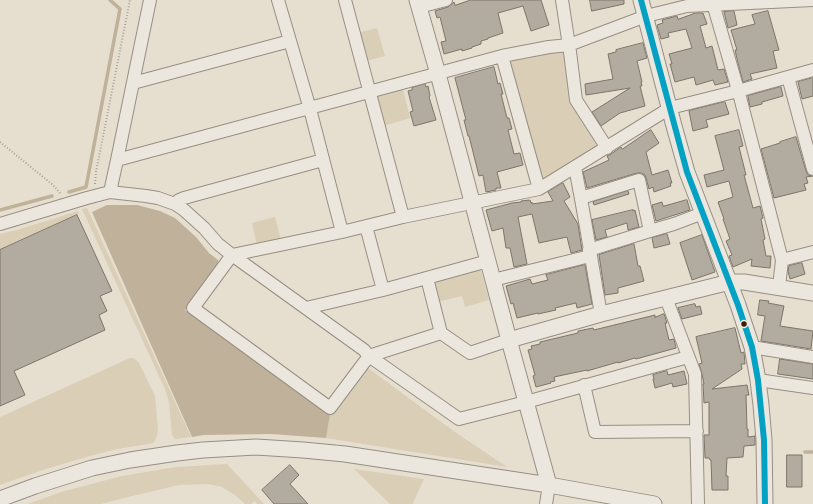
<!DOCTYPE html>
<html>
<head>
<meta charset="utf-8">
<style>
  body { margin:0 }
  canvas { display:block; background:#e6dece }
</style>
</head>
<body>
<canvas width="813" height="504"></canvas>
<script>
const c = document.querySelector('canvas').getContext('2d');
c.lineJoin = 'round';
function fillPath(path, color) { c.fillStyle = color; c.fill(path, 'evenodd'); }
function stroke(path, color, width, dash) { c.strokeStyle = color; c.lineWidth = width; c.lineCap = dash ? 'butt' : 'round'; c.setLineDash(dash || []); c.stroke(path); }
const green = new Path2D(`
  M377,28L385,56L366,61L357,33Z
  M559,49L565,53L596,142V149L545,180L538,174L507,65L514,58Z
  M403,89L410,118L383,126L376,100L378,95Z
  M87,208L191,437L175,439L172,435L169,402L165,389L82,209Z
  M78,211L79,214L77,215L0,250V234L17,230Z
  M275,217L281,240L257,246L252,223Z
  M476,268L481,271L489,300L465,307L462,296L437,302L434,279Z
  M130,358H134L139,363L155,396L158,430L157,435L154,443C142,445 130,447 118,449C78,458 39,471 0,485V417Z
  M368,368L452,430L507,467L326,438L330,415L364,369Z
  M227,464L264,504H257L255,501L251,504H245L235,495L222,487L208,484L179,485L124,498L101,504H28L61,492L122,476L176,467Z
  M354,469L424,479L413,503L414,504H390Z`);
const water = new Path2D(`
  M107,205H137L160,211L175,218L196,237L209,253L218,260L219,265L185,310L330,415L326,438L271,434L203,435L192,437L92,212Z`);
const stream = new Path2D(`
  M69,192L86,187L120,9L110,0
  M0,210L52,196
  M805,452H813`);
const building = new Path2D(`
  M471,0H541L549,25L531,31L523,6L498,13L503,33L488,38V39L481,41V44L472,47V48L462,51V49L444,54L441,42L446,41L440,17L437,18L435,11L448,7L454,2L455,5Z
  M590,0H624V4L592,11Z
  M734,11L737,25L728,28L724,12Z
  M768,11L779,50L773,51L777,68L750,74L752,79L743,82L738,63L735,50H737L731,30L755,24L752,15Z
  M696,13H703L707,24L700,26L706,48L712,46L718,70L724,69L728,82L715,85L713,80L696,85L694,77L675,82L670,64H672L669,54L692,48L686,29L668,33L669,37L661,39L657,25L663,23L662,20L677,16L678,19Z
  M643,43L647,58L637,61L642,82H641L642,86H640L645,106L620,113L601,126L592,112L630,88L586,95L585,84L613,79L608,54L616,52V50Z
  M494,67L498,84L500,83L503,94H501L507,118H509L512,129L508,130L514,154L520,153L523,165L497,172L501,188H496V190L486,192L483,175L479,176L469,136H468L464,120H466L455,78Z
  M813,78V96L802,99L798,82Z
  M425,84L426,87L428,86L430,96L429,97L436,120L414,126L410,112L413,111L408,91L412,90V88Z
  M781,87L783,96L762,102V104L750,107L748,96Z
  M725,102L729,114L706,120L708,127L693,131L689,111Z
  M651,130L659,143L646,152L652,175L668,170L672,183H670L671,186L654,192L653,187L649,189L646,178L645,175L641,173H637L587,188L583,172L609,160L607,156L611,154L621,147L622,149Z
  M739,130L743,146L739,147L746,175H744L753,208L760,206L763,218L761,219L765,239L763,240L766,256H771L770,268L751,266L752,259L733,267L729,256L732,255L726,241L730,239L723,219H724L718,202L733,197L729,181L707,187L704,175L724,170L715,136Z
  M796,137L806,171L808,175L813,176L806,177L808,183L804,184L806,190L774,198L761,149L780,143V142Z
  M563,183L570,197L564,201L578,224L582,250L571,253L567,237L539,243L532,214L518,217L527,264L514,267L510,248H506L503,228L492,231L486,210L512,203L521,202V201L530,200L531,203L532,202V204L553,201L548,192Z
  M628,191L629,194L594,205L593,202Z
  M687,200L690,210L656,221L652,205L662,202L663,206Z
  M633,210V211L635,210L639,227L628,230L627,223L605,230L607,237L596,240L592,220Z
  M77,215L112,291L100,296L107,311L99,315L105,330L14,371L25,395L0,406V250Z
  M667,234L670,244L654,248L652,238Z
  M702,235L715,272L692,280L680,243Z
  M634,244L638,266H640L644,281L618,288V293L605,295L599,255Z
  M802,263L805,274L790,279L788,271L789,266Z
  M585,265L592,304L577,308L576,303L555,308L556,310L538,314V313L517,318L513,303L511,304L506,286L530,279L532,284L548,280L546,275Z
  M760,300L769,301L768,303L784,306L780,326L813,331L811,349L761,341L765,316L758,315Z
  M695,304L696,307L700,306L702,314L682,319L678,308Z
  M664,314L667,323H665L669,340L674,339L676,348L636,359L635,358L618,363V362L587,371V370L554,377L555,381L550,382L551,383L536,387L533,376L535,375L528,350L532,349L531,346L540,344V342L578,333V331L593,328L594,330L655,315V317Z
  M735,328L741,353L744,352L745,364H741L742,369L712,389L747,385L749,395H746L747,429H748V437L755,436V445L744,446L743,457L727,458L726,476H728V490H712L711,460H710L709,458H705L704,435H709V402L704,403L703,384H704L702,374L699,364L702,363L696,337Z
  M780,359L813,364V379L778,374Z
  M667,371L668,375L684,371L687,384L673,387L672,383L655,388L653,379H654L653,375Z
  M787,455H802V487H787Z
  M290,465L299,475L290,484L308,504H274L262,490Z`);
const path = new Path2D(`
  M0,142L53,185L61,194
  M95,184L96,172L130,0`);
const minor = new Path2D(`
  M278,0L310,109L342,232
  M345,0L403,217
  M562,0L570,52L576,100L607,148
  M712,0L740,97L782,260L779,287
  M419,7L446,0
  M502,56L539,189
  M788,77L813,169
  M133,83L290,41
  M117,160L502,56L549,47L569,45L646,16L687,6L813,0
  M575,168C585,216 592,265 601,314
  M110,192L117,160L150,0
  M581,198L639,180L650,231L674,224L703,213
  M175,204L179,200L184,198L323,160
  M0,224L87,198L110,192L146,196L158,198L175,204L184,210L204,228L218,244L232,255L364,350L369,356L459,419L526,402L688,357
  M366,226L383,290
  M589,250L650,231
  M782,260L813,252
  M427,278L441,333
  M493,280L590,256
  M666,298L695,374L698,504
  M306,308L383,290L488,261
  M509,340L470,353L441,333L369,356L330,408L193,308L232,255L342,232L403,217L539,189L670,108L738,91L813,70
  M752,347L813,357
  M758,380L813,388
  M584,385L595,432L697,431
  M546,504L549,485`);
const tertiary = new Path2D(`
  M417,0L438,74L509,340L549,485
  M641,0L674,126L687,172L738,305L752,347L758,380L761,405L764,440L765,504
  M509,340L601,314L730,282H744L813,293
  M0,499L35,486L92,468L130,460L177,453L203,450L256,447L303,450L345,454L549,485L654,504`);
const bus1 = new Path2D(`
  M641,0L687,172L738,305L752,347L758,380L764,440L765,504`);
const markers = [
  [744,324,3.5,"#352009"]
];
fillPath(green, '#daceb7');
fillPath(water, '#c0b29a');
stroke(stream, '#c0b29a', 3.5);
fillPath(building, '#b2ab9f');
stroke(building, '#7d7569', 1);
stroke(minor, '#978f83', 14);
stroke(tertiary, '#978f83', 17);
stroke(path, '#a8a29a', 2, [1, 2]);
stroke(minor, '#ebe7df', 12);
stroke(tertiary, '#ebe7df', 15);
stroke(bus1, '#03a2c4', 6);
for (const [x, y, r, color] of markers) { const dot = new Path2D(); dot.arc(x, y, r, 0, 2 * Math.PI); c.fillStyle = color; c.fill(dot); stroke(dot, '#f5ecd9', 1.5); }
</script>
</body>
</html>
